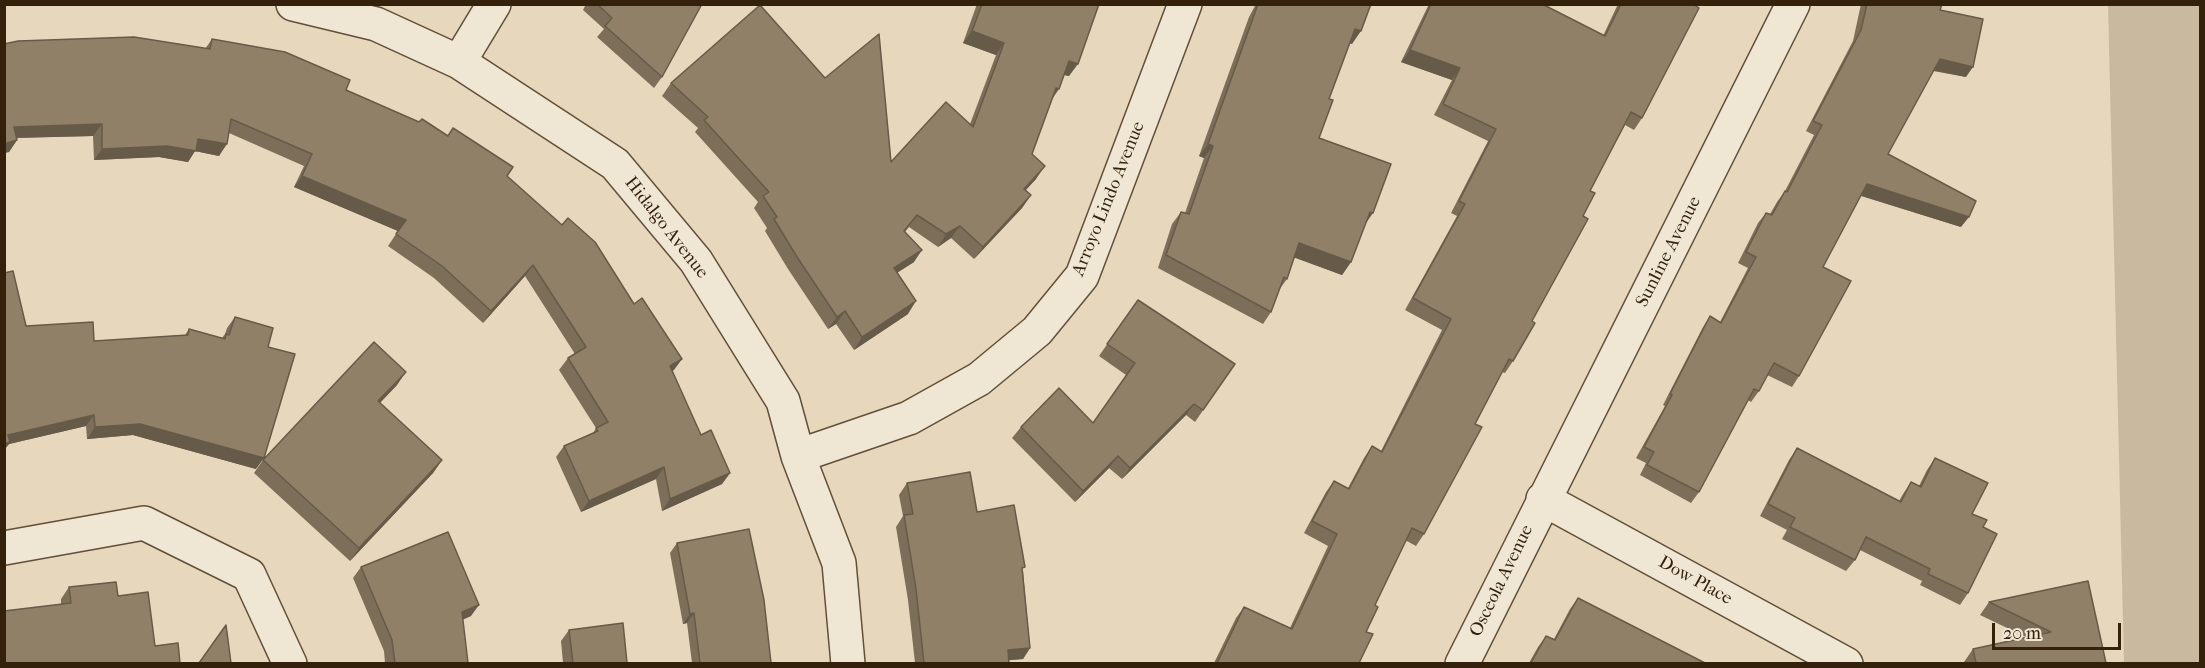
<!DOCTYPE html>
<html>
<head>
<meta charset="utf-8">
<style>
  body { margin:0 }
  #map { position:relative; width:2205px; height:668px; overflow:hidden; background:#e7d8bd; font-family:"IM FELL French Canon",serif }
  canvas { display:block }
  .frame { position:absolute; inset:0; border:6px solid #34210b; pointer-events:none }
  .scale { position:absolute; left:1992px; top:623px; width:129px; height:27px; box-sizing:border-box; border:3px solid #34210b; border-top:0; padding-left:8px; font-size:18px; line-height:21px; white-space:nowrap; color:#34210b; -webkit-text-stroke:4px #efe6d4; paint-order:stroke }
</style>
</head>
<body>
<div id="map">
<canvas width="2205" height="668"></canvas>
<div class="frame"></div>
<div class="scale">20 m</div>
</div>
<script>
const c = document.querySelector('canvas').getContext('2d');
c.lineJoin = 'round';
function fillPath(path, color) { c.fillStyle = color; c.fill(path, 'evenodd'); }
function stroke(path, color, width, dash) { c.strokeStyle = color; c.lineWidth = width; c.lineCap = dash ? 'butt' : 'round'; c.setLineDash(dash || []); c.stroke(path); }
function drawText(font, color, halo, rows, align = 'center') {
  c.font = font + ' "IM FELL French Canon",serif'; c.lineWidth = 5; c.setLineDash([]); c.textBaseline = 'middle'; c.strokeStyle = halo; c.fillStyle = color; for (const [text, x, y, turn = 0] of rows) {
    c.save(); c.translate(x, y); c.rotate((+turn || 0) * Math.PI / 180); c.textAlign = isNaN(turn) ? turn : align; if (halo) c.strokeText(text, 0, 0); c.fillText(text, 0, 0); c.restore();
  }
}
const green = new Path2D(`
  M2108,5H2200V663H2124Z`);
const minor = new Path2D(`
  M293,4L376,24L459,62L615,164L696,261L783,401L798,456L839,563L848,664
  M459,62L494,4
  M798,456L909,418L979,379L1037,331L1082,276L1185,4
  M1543,499L1846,664
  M4,548L144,523L249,575L290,664
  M1462,664L1793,4`);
const wall = new Path2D(`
  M586,4H702L662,77L654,88L597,37L604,29L583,10Z
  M977,4H1099L1069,76L1064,75L1052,100L1032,154L1036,179L1026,190L1031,195L1022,208L974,259L951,238L938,247L909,227L905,232L914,262L897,273L908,314L854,350L836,324L828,329L788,269L765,231L767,228L754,208L758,202L695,132L698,128L662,96L671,83L891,162L970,124L996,55L963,43Z
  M1256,4H1371L1352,44L1350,43L1329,99L1319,138L1364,226L1351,262L1342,275L1294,257L1287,279L1279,290L1271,312L1263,324L1158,268L1172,224L1181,212L1185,213L1204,158L1199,156L1249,17Z
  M1429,4H1542L1603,36L1618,4H1693L1642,118L1634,130L1625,125L1590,191L1513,361L1505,373L1502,372L1475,424L1424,534L1416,546L1405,540L1375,605L1366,632L1359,663H1214L1236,618L1244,607L1290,628L1328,546L1304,533L1326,492L1334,481L1348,488L1364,458L1372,446L1381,451L1442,330L1405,310L1457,216L1451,213L1488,141L1434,115L1452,80L1401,62Z
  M1861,4H1942L1940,10L1966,77L1933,71L1888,154L1961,227L1861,196L1823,267L1799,376L1792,387L1767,375L1759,391L1751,402L1748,400L1699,492L1691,503L1640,475L1646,463L1636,458L1665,406L1663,405L1703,327L1710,316L1720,322L1748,268L1738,263L1758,223L1766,213L1770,214L1777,202L1785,191L1814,135L1806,131L1853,41Z
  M212,39L346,90L507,176L634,304L682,359L672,371L701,435L730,473L722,484L662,511L656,479L581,512L556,457L564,446L593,433L596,428L559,370L568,358L575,354L525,276L483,323L434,278L388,246L398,231L294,187L304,166L229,133L219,156L195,151L188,162L159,157L94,160L93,136L17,138V140L9,152L4,153V44L205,49Z
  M4,273L26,326L94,341L185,335L189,329L222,338L225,334L227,328L235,317L268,347L256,469L133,435L87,439L86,426L9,444L4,450Z
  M1138,300L1235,364L1195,422L1186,415L1122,479L1109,468L1075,502L1012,438L1021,427L1093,423L1126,375L1099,356Z
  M397,385L380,403L442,460L433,473L350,561L254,473L263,460Z
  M1797,448L1899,501L1903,494L1911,482L1919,486L1927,470L1935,458L1972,514L1983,527L1968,593L1960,605L1920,585L1922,581L1860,550L1855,560L1846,571L1782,539L1787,530L1760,516L1789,460Z
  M907,483L977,512L1023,571L1030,648L1023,659L1009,660V663H915L908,600L896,527L903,516L899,495Z
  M677,543L771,663H692L687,623L683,624L670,553Z
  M361,567L471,616L462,620L468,663H385L384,651L353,578Z
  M2088,581L2106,663H1964V662L1973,649L2026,637L1980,615L1989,602Z
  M69,587L118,596L155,646L61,604V599Z
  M1578,598L1705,663H1529L1538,647L1546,636L1554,639L1570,609Z
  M569,630L627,663H563L561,641Z`);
const shadedWall = new Path2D(`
  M1355,29L1361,31L1352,44L1346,42Z
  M972,31L1004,43L996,55L963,43Z
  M1410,50L1460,68L1452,80L1401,62Z
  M1940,59L1973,67L1966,77L1932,70Z
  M1069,61L1078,64L1069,76L1060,74Z
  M1056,88L1059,89L1050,102Z
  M102,124L93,136L6,138L14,127Z
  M198,139L227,144L219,156L195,151L188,162L159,157L94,160L102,149Z
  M17,140L9,152L4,153V144Z
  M1208,144L1213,146L1204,158L1199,156Z
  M1045,166L1036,179L1015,201L1024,189Z
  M302,176L406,220L398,231L294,187Z
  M1867,184L1969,217L1961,227L1859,195Z
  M1031,195L1022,208L974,259L983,247Z
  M1370,212L1373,213L1364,226Z
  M960,226L951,238L938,247L946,234Z
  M1299,243L1351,262L1342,275L1290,256Z
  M922,250L914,262L885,280L894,268Z
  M533,265L525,276L483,323L491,311Z
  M916,301L908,314L854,350L862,337Z
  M845,311L836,324L828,329L837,317Z
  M682,359L674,370L662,378L670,366Z
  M406,372L397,385L369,414L378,401Z
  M1194,404L1186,415L1122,479L1130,468Z
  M94,415L86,426L9,444L4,450V439L8,435Z
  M140,424L264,458L256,469L133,435L87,439L95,427Z
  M1118,456L1109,468L1075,502L1083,491Z
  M442,460L433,473L350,561L359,548Z
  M664,467L656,479L581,512L589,501Z
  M730,473L722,484L662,511L670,499Z
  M479,605L471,616L454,623L462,612Z
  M694,613L687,623L683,624L690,614Z
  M1030,648L1023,659L1000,661L1008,650Z`);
const building = new Path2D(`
  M597,4H702L662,77L605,26L612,18Z
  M982,4H1099L1078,64L1069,61L1059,89L1056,88L1032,154L1045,166L1024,189L1031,195L983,247L960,226L946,234L917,215L904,231L922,250L894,268L916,301L862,337L845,311L837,317L797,257L774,219L777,217L763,196L769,192L704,120L708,117L671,83L760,5L825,78L879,34L891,162L946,102L973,127L1004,43L972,31Z
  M1258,4H1371L1361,31L1355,29L1329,99L1333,100L1319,138L1391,164L1373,213L1370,212L1351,262L1299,243L1287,279L1284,277L1271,312L1166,255L1181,212L1189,214L1213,146L1208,144Z
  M1431,4H1542L1605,36L1621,4H1693L1699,8L1642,118L1631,112L1590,191L1595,193L1583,216L1588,219L1532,321L1535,323L1513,361L1509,359L1475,424L1482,427L1424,534L1412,528L1375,605L1378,607L1366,632L1373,634L1359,663H1217L1244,607L1292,629L1337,534L1312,521L1334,481L1349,489L1372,446L1382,452L1451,319L1413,298L1465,204L1459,201L1496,129L1443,104L1460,68L1410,50Z
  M1867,4H1942L1940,10L1983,19L1973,67L1940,59L1888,154L1976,201L1969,217L1867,184L1823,267L1851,281L1799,376L1774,363L1759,391L1754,389L1699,492L1647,465L1654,452L1644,447L1672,395L1670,394L1710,316L1721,323L1756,257L1746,252L1766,213L1772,215L1785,191L1787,192L1822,125L1813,121L1861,30Z
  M134,37L210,49L212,39L285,52L350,80L346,90L419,122L422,119L448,136L453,128L513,167L507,176L562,225L568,218L595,242L634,304L642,298L682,359L670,366L701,435L711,430L730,473L670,499L664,467L589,501L564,446L598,431L596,428L608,422L568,358L586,347L533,265L491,311L442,266L396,234L406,220L302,176L312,154L231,119L227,144L198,139L196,151L167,146L102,149V124L14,127L17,140L4,144V44L18,41Z
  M13,271L26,326L93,322L94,341L188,335L189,329L225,339L226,334L229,335L235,317L273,328L268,347L295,354L264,458L140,424L95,427L94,415L8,435L10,442L4,444V273Z
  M1138,300L1235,364L1203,410L1194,404L1130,468L1118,456L1083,491L1021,427L1059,388L1093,423L1135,363L1107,344Z
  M374,342L406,372L378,401L442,460L359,548L263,460Z
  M1797,448L1901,502L1911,482L1921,487L1935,458L1988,483L1972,514L1987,520L1983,527L1997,534L1968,593L1928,574L1930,569L1866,537L1855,560L1790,527L1795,518L1768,504Z
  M970,472L977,512L1014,505L1025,567L1022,568L1030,648L1008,650L1009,663H924L916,589L904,515L913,514L907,483Z
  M749,529L764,600L771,663H700L694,613L690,614L677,543Z
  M448,532L479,605L462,612L468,663H395L392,640L361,567Z
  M2088,581L2106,663H1976L1973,649L2051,632L1989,602Z
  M116,582L118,596L148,592L155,646L178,643L180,663H4V611L71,603L69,587Z
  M1578,598L1705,663H1531L1546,636L1555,640Z
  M623,623L627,663H573L569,630Z
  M226,625L231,663H199Z`);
const streetNames = [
  ["Arroyo Lindo Avenue",1109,199,-68],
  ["Hidalgo Avenue",666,228,52],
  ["Sunline Avenue",1669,252,-63],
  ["Osceola Avenue",1502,581,-64],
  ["Dow Place",1695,581,29]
];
fillPath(green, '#c9b99f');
stroke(minor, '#614f38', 36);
stroke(minor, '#efe6d4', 33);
fillPath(wall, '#7d6e59');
fillPath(shadedWall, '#665a49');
fillPath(building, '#918068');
stroke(building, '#665a49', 1.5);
drawText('18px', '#34210b', '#efe6d4', streetNames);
</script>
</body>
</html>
